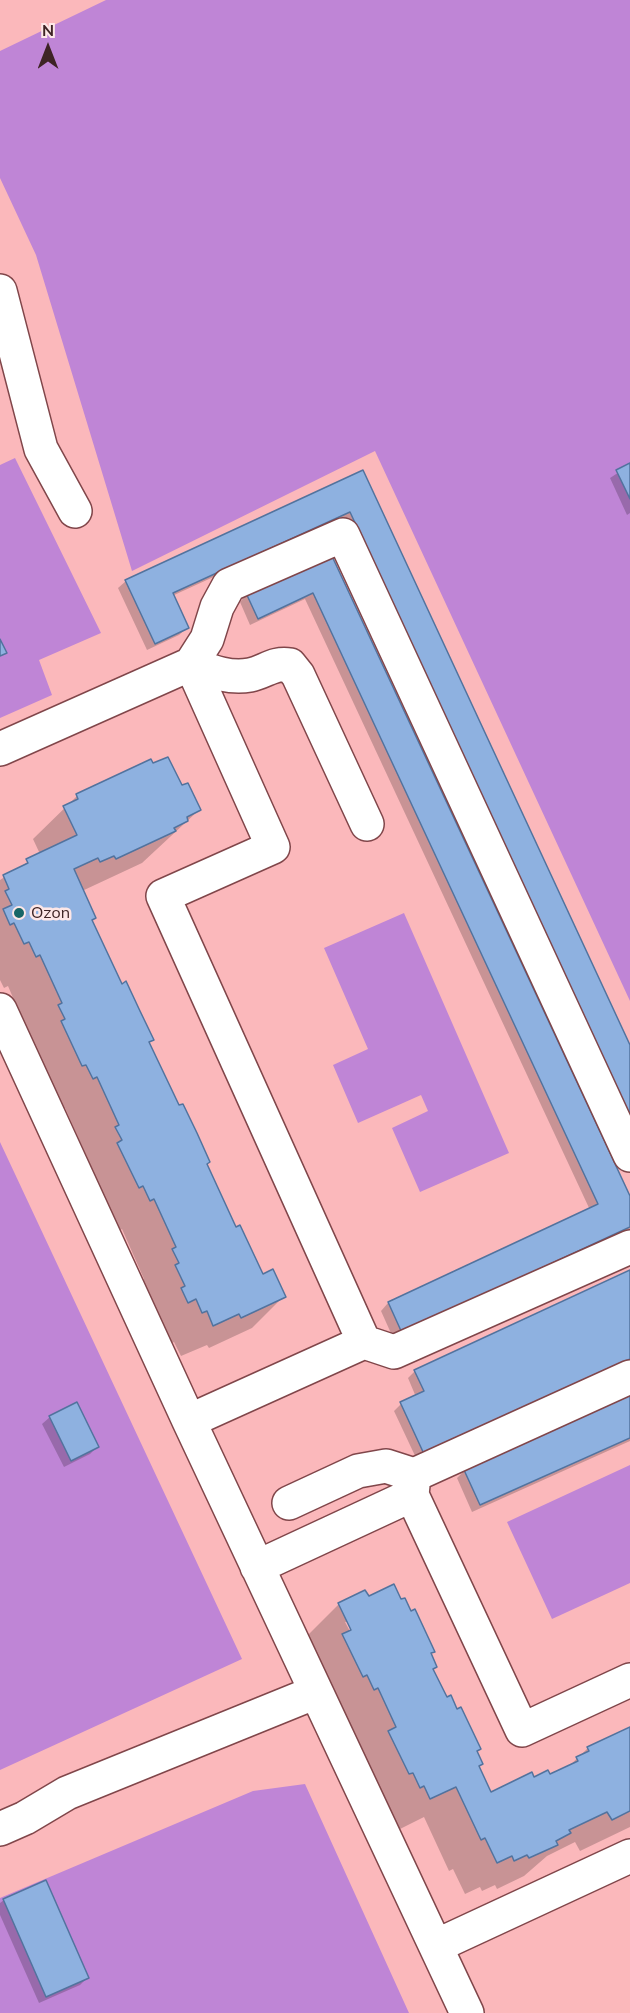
<!DOCTYPE html>
<html>
<head>
<meta charset="utf-8">
<style>
  body { margin:0 }
  #map { position:relative; width:630px; height:2013px; overflow:hidden; background:#fbb8bb; font-family:Mulish,sans-serif }
  canvas { display:block }
  .north { position:absolute; left:18px; top:18px; width:60px; height:60px; -webkit-text-stroke:4px #fde7e7; paint-order:stroke; rotate:0deg; font-size:16px; font-weight:700; line-height:24px; text-align:center; color:#3e2425 }
  .north::after { content:''; display:block; margin:auto; width:21px; height:27px; background:#3e2425; clip-path:polygon(50% 0,100% 100%,50% 72%,0 100%) }
</style>
</head>
<body>
<div id="map">
<canvas width="630" height="2013"></canvas>
<div class="north">N</div>
</div>
<script>
const c = document.querySelector('canvas').getContext('2d');
c.lineJoin = 'round';
function fillPath(path, color) { c.fillStyle = color; c.fill(path, 'evenodd'); }
function stroke(path, color, width, dash) { c.strokeStyle = color; c.lineWidth = width; c.lineCap = dash ? 'butt' : 'round'; c.setLineDash(dash || []); c.stroke(path); }
function drawText(font, color, halo, rows, align = 'center') {
  c.font = font + ' Mulish,sans-serif'; c.lineWidth = 5; c.setLineDash([]); c.textBaseline = 'middle'; c.strokeStyle = halo; c.fillStyle = color; for (const [text, x, y, turn = 0] of rows) {
    c.save(); c.translate(x, y); c.rotate((+turn || 0) * Math.PI / 180); c.textAlign = isNaN(turn) ? turn : align; if (halo) c.strokeText(text, 0, 0); c.fillText(text, 0, 0); c.restore();
  }
}
const green = new Path2D(`
  M106,0H630V1001L375,451L132,571L36,255L0,178V51Z
  M15,458L101,633L39,660L52,695L0,718V465Z
  M404,913L509,1153L420,1192L392,1128L428,1111L421,1095L358,1123L333,1065L368,1049L324,948Z
  M0,1142L242,1659L0,1770Z
  M630,1465V1583L552,1619L507,1522Z
  M305,1784L409,2013H0V1898L253,1791Z`);
const shadow = new Path2D(`
  M630,465V513L627,515L610,478Z
  M363,472L630,1049V1140L342,518L172,596L187,628L179,635L147,650L118,588L126,581Z
  M330,556L630,1199V1230L394,1340L381,1311L388,1303L590,1210L305,599L250,625L240,602L247,594Z
  M151,761L181,787L199,810L142,863L82,891L95,918L91,921L121,986L152,1040L148,1044L235,1229L262,1276L284,1296L252,1328L209,1348L207,1345L181,1356L174,1342L170,1344L141,1282L144,1279L122,1229L117,1232L84,1160L87,1157L65,1108L61,1110L8,986L4,988L0,980V880L40,854L33,839L77,796Z
  M630,1271V1362L417,1460L394,1411L401,1404L416,1397L408,1378L415,1371Z
  M630,1396V1441L472,1512L457,1478L464,1471Z
  M50,1417L97,1447L90,1454L64,1467L42,1424Z
  M368,1599L434,1651L430,1655L432,1670L446,1699L480,1749L476,1753L481,1764L478,1767L491,1794L533,1779L549,1776L567,1768L588,1748L630,1731V1827L580,1851L575,1842L547,1856L524,1876L497,1889L495,1885L482,1891L480,1887L465,1894L453,1869L449,1871L424,1817L398,1830L307,1636L339,1604ZM345,1622H349L355,1636L353,1637Z
  M4,1900L87,1978L80,1985L39,2003L0,1915V1903Z`);
const building = new Path2D(`
  M630,463V499L616,470Z
  M363,470L630,1045V1117L350,512L173,593L189,628L155,644L125,580Z
  M331,554L630,1196V1227L402,1333L388,1302L598,1204L313,593L258,619L246,593Z
  M0,639L7,653L0,656Z
  M168,757L182,785L188,783L201,810L187,817L188,821L174,828L176,831L116,859L114,856L100,862L98,858L74,869L96,918L92,920L122,984L126,981L140,1011L154,1040L149,1042L179,1105L183,1104L197,1133L210,1162L207,1164L236,1227L240,1225L263,1274L273,1269L286,1297L241,1318L239,1314L213,1326L207,1311L202,1313L196,1299L188,1303L181,1288L185,1286L175,1265L179,1263L172,1249L176,1247L154,1199L150,1201L143,1186L139,1188L117,1143L122,1140L115,1127L119,1125L97,1077L93,1079L86,1065L82,1066L61,1021L65,1019L58,1005L62,1003L40,955L36,957L29,942L24,944L14,923L10,925L3,909L12,905L5,891L9,889L3,875L28,863L26,859L77,835L63,806L78,799L76,794L151,759L153,763Z
  M630,1270V1359L424,1454L400,1402L424,1391L414,1370Z
  M630,1395V1438L480,1505L464,1470Z
  M77,1402L99,1447L71,1461L49,1416Z
  M394,1584L401,1599L405,1598L411,1611L415,1609L435,1652L431,1653L437,1667L433,1669L447,1697L451,1695L457,1709L461,1707L481,1749L477,1751L483,1764L479,1766L491,1792L532,1772L534,1777L548,1770L550,1774L578,1761L576,1757L589,1751L587,1747L630,1727V1811L612,1820L607,1812L569,1830L571,1833L556,1841L558,1845L529,1858L527,1855L514,1861L512,1856L497,1863L485,1838L481,1840L456,1787L430,1799L424,1786L420,1788L413,1773L409,1774L388,1731L396,1727L378,1688L374,1690L367,1675L363,1677L342,1634L351,1630L338,1603L365,1590L369,1596Z
  M46,1880L89,1978L46,1997L3,1899Z`);
const minor = new Path2D(`
  M0,291L41,449L75,511
  M191,664L273,847L163,896L364,1342
  M191,664C210,671 229,679 250,675C265,672 274,662 290,665L298,675L367,824
  M0,749L191,664L207,639L217,607L229,585L343,535L630,1155
  M0,1010L189,1421L467,2013
  M189,1421L364,1342L394,1352L630,1247
  M412,1495L414,1475L630,1377
  M289,1503L358,1471L386,1466L414,1475
  M257,1567L412,1495L522,1730L630,1680
  M0,1829L25,1818L67,1793L316,1692
  M436,1946L630,1856`);
const markers = [
  [19,913,6,"#186667"]
];
const poiNames = [
  ["Ozon",31,913]
];
fillPath(green, '#bf85d6');
fillPath(shadow, '#0003');
fillPath(building, '#8eb1e0');
stroke(building, '#52739e', 1.5);
stroke(minor, '#80464a', 36);
stroke(minor, '#fff', 33);
for (const [x, y, r, color] of markers) { const dot = new Path2D(); dot.arc(x, y, r, 0, 2 * Math.PI); c.fillStyle = color; c.fill(dot); stroke(dot, '#fde7e7', 2); }
drawText('16px', '#3e2425', '#fde7e7', poiNames, 'left');
</script>
</body>
</html>
